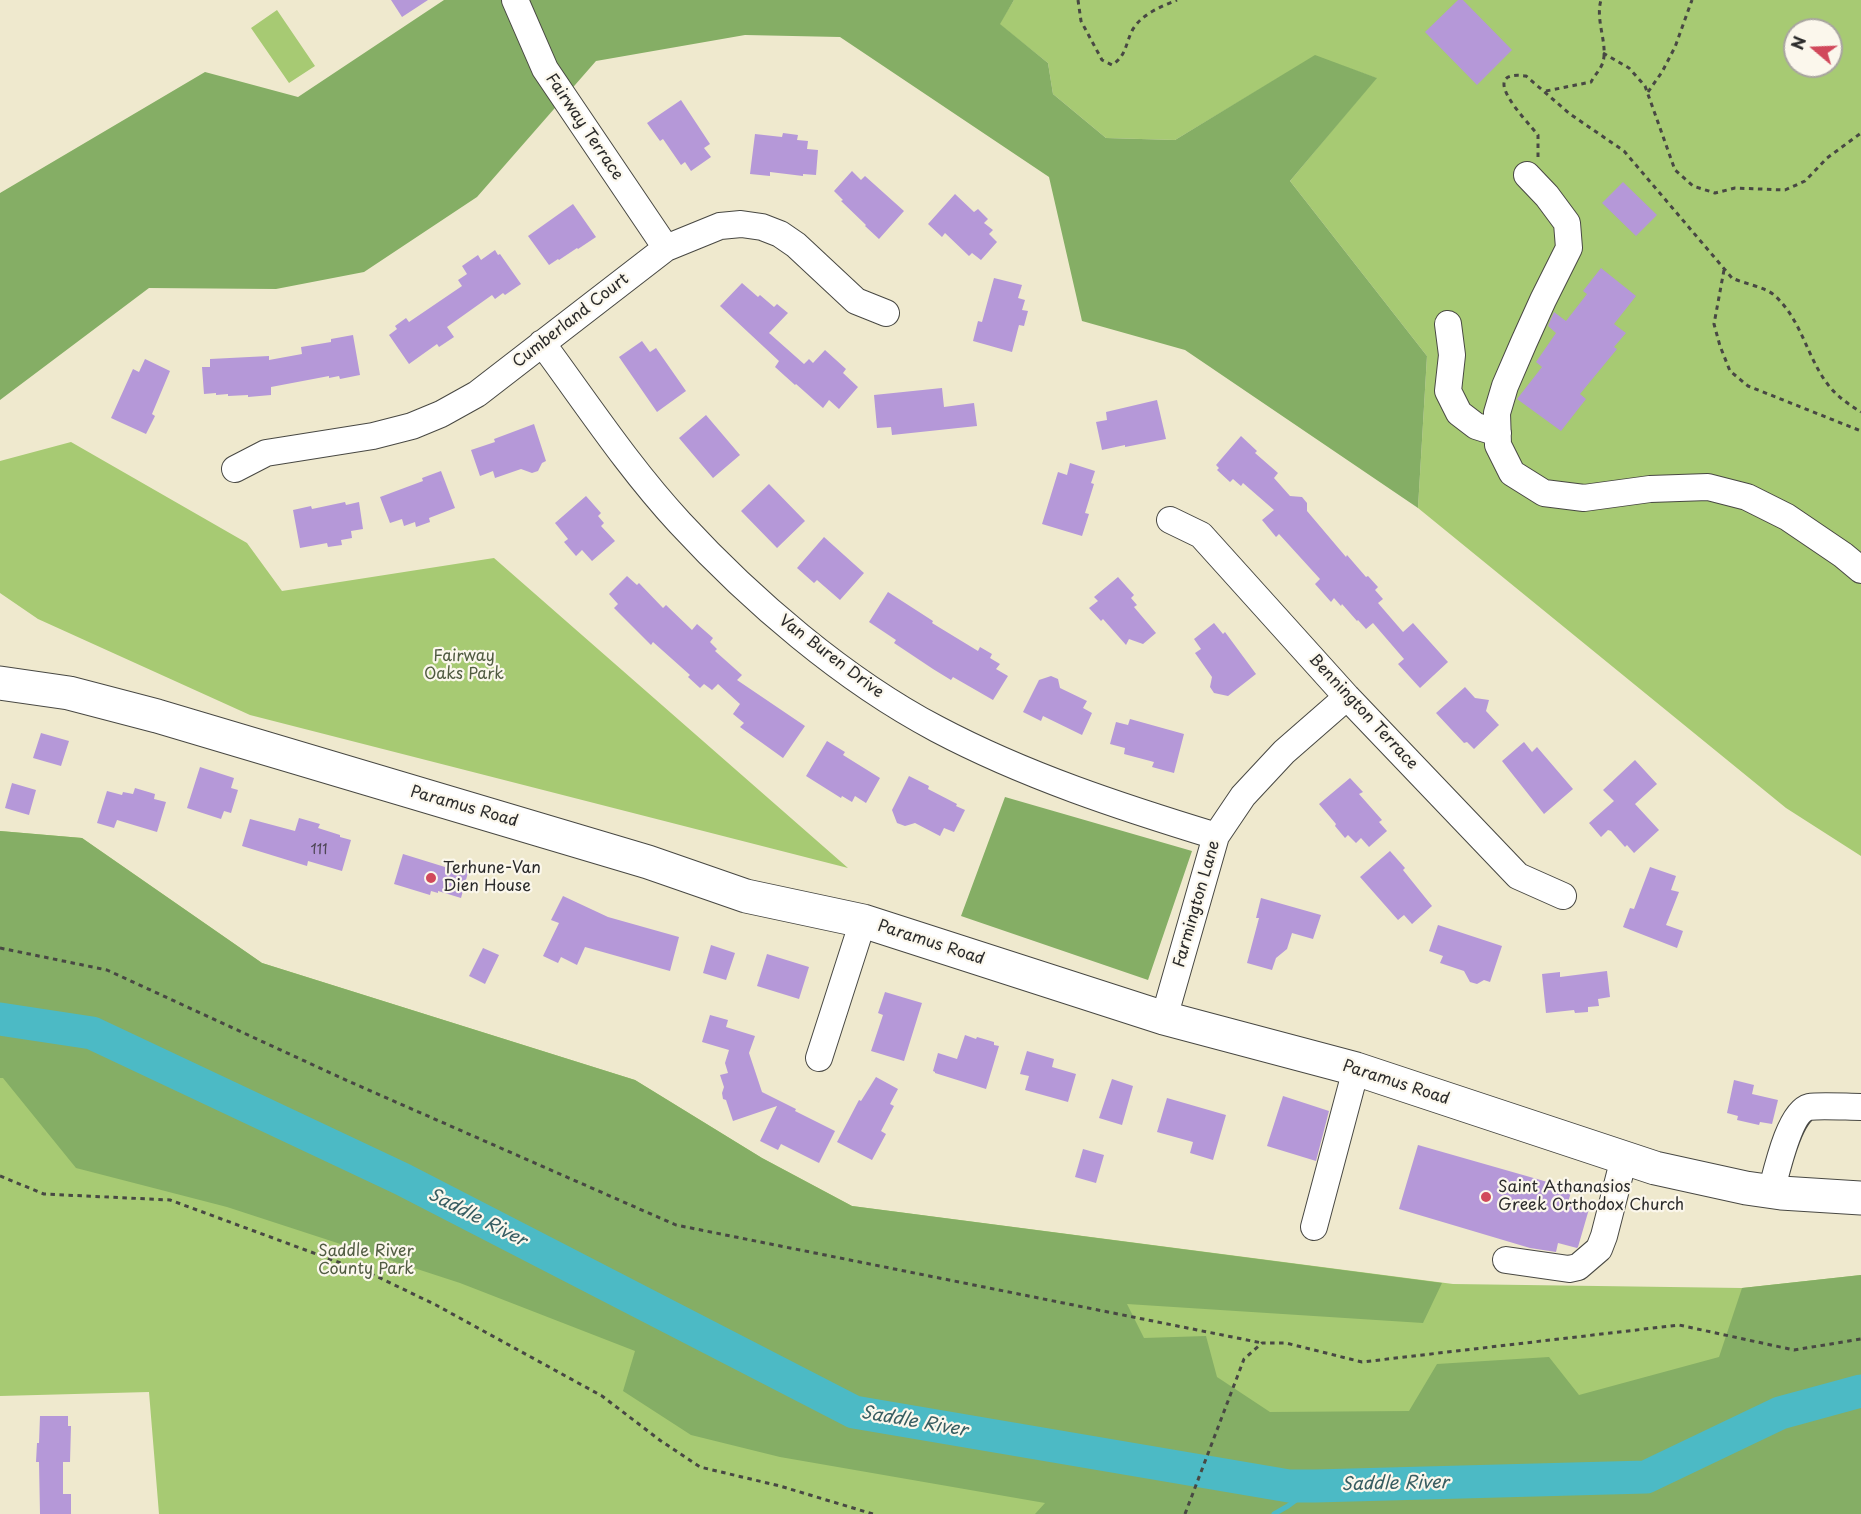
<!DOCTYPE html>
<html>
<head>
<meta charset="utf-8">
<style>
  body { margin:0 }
  #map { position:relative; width:1861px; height:1514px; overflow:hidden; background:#efe9ce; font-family:"Playpen Sans",sans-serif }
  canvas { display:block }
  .north { position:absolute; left:1783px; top:18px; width:60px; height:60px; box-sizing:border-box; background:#fbf7ec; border:2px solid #a8a59f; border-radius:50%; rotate:289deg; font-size:16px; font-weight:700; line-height:24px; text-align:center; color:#2b2b2b }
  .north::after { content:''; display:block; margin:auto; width:21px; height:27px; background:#d1495b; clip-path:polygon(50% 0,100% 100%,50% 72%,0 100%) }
</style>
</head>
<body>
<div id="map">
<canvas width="1861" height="1514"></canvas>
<div class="north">N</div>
</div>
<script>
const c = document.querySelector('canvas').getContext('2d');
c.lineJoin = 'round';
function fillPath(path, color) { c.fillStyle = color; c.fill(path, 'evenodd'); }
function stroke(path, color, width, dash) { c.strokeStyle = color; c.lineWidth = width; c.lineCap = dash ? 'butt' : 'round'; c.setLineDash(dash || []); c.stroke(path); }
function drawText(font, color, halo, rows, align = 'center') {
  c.font = font + ' "Playpen Sans",sans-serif'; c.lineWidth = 4.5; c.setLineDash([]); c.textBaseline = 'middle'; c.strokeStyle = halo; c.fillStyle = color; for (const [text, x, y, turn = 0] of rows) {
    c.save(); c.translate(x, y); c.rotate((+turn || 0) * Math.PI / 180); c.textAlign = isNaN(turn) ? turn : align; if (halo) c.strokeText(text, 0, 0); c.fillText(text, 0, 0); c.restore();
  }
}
const green = new Path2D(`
  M1014,0H1861V856L1786,808L1418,508L1427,356L1290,181L1376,78L1315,56L1175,140L1106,138L1053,94L1048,63L999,24ZM1795,30H1831V66H1795Z
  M277,10L315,66L289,83L251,28Z
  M71,442L247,543L282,591L494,558L848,868L250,715L38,619L0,593V461Z
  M0,831L82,838L262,963L635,1080L762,1158L852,1206L1453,1284L1742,1288L1861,1275L1706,1514H159L149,1392L0,1396Z`);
const forest = new Path2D(`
  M444,0H1014L1000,24L1048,63L1053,94L1106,138L1175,140L1315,55L1377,78L1290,181L1427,356L1418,508L1185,350L1082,321L1049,177L840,37L745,35L596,61L477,197L364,272L276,289L149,288L0,400V193L205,72L298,97Z
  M1005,797L1192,851L1148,980L961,916Z
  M0,831L82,838L262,963L635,1080L762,1158L852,1206L1442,1283L1423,1323L1127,1304L1144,1338L1206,1336L1217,1377L1270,1412L1409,1411L1437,1364L1549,1357L1579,1395L1719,1357L1742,1288L1861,1275V1514H1035L1045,1503L780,1457L691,1435L623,1391L635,1351L460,1283L227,1207L76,1168L3,1078H0Z`);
const stream = new Path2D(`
  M1274,1514L1288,1506L1315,1486`);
const river = new Path2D(`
  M0,1019L92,1033L402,1179L854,1412L1289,1486H1315L1646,1477L1780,1413L1861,1391`);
const building = new Path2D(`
  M391,0H428L402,17Z
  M1458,0H1463L1512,50L1477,85L1425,32Z
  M681,100L710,144L704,148L711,157L691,171L685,162L681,165L663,139L660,141L647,123Z
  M783,133L798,135L797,140L808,141L807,149L818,150L816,175L803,174V176L770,172V176L750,174L755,134L782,137Z
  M852,171L861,180L865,176L904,211L879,239L865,226L866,225L841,201L843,200L834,191Z
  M1623,182L1657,215L1636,236L1602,203Z
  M955,194L974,212L978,209L988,219L984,223L993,230L989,234L997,242L981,260L972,253L969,256L945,233L942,237L928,224Z
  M573,204L596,237L578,249L577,248L559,260L558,259L549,265L528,236Z
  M495,250L498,255L500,254L521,284L505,295L503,293L495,299L492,295L447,327L454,337L439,347L437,344L409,364L389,335L397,329L395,326L406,318L409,322L462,286L458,280L467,274L462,266L478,255L481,260Z
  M1601,268L1636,296L1614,324L1626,333L1614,347L1617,349L1580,394L1586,399L1561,431L1517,399L1542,367L1536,362L1556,333L1548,326L1554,312L1566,321L1587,294L1583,291Z
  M994,278L1022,285L1018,298L1025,300L1022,310L1028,311L1024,326L1019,325L1012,352L973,341L978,321L982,322Z
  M742,283L758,297L760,295L774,307L777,304L788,313L769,333L804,364L809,359L813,363L825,350L846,369L843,373L858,387L839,409L829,400L823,408L796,384L795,385L775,367L779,361L720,306Z
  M353,335L360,375L340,379L339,376L329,378V376L271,387V395L248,397V395L228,396V394L216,395V393L204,394L202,367H210V359L269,356V360L302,354L301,347L331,342V339Z
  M642,341L650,352L656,348L686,391L657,412L619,357Z
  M145,359L170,371L152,414L155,416L146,434L111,418L133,369L139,372Z
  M942,388L944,407L974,403L977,426L892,435L891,427L877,428L874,395Z
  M1157,400L1166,439L1125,447V445L1102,450L1096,422L1107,420L1106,412Z
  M706,415L740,455L713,478L679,438Z
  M534,424L546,461L542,463L538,471L532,473L521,469L495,478L493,471L480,476L471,450L495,442L494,439Z
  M1241,436L1257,451L1255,453L1278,473L1274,478L1290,496L1302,497L1307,503V511L1346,557L1347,555L1366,577L1368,576L1378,587L1375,590L1383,599L1378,603L1403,632L1413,623L1448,662L1420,688L1398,664L1404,659L1373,623L1366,629L1358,620L1357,621L1342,604L1341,606L1334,598L1331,602L1315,584L1320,579L1279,534L1276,537L1262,520L1274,510L1243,483L1241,486L1233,479L1230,482L1217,470L1219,468L1216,465Z
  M1070,463L1095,471L1091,483L1094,484L1085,513L1089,514L1082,536L1042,524L1058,472L1067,475Z
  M441,471L455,508L429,518L430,522L416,527L415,522L404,526L402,519L390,523L380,497L423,481L422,478Z
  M769,484L805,521L777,548L741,511Z
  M586,496L601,513L598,516L604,523L601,526L615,541L592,561L582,550L576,556L564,542L568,539L555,523Z
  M345,502L346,505L359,502L363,529L351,531L352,538L341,540L342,545L328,547L327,543L300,548L293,510L311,506L312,509Z
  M824,537L864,573L840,600L817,580L814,583L797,568Z
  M627,576L637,585L639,583L663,608L666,605L692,630L697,624L713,638L710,642L717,649L715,651L742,675L737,680L805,726L783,758L740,727L744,723L733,714L740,704L718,684L712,690L704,684L700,688L688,677L690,675L653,642L651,645L614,608L618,604L609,594Z
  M1118,577L1134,595L1131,598L1137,605L1134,607L1156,633L1143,644L1129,639L1126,645L1103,619L1101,621L1089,608L1098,601L1094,597Z
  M888,592L933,621L932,623L978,651L980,647L992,654L990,658L1000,664L996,669L1008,676L993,700L953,677L951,680L933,669L894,643L896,640L869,622Z
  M1214,623L1223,634L1225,632L1256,674L1228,696L1214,693L1210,687L1212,677L1195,653L1201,649L1194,639Z
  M1051,676L1058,679L1060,688L1087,701L1083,708L1092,713L1082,735L1043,716L1041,721L1023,712L1039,680Z
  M1465,687L1475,698L1489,700L1486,711L1499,725L1474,749L1467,742L1464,743L1436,713Z
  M1130,719L1184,734L1174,773L1152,767L1154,762L1124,754L1125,748L1110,744L1116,722L1128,725Z
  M41,733L69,741L61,766L33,758Z
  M827,741L845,752L843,755L880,778L866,803L855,796L852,802L842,796L841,798L806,776Z
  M1524,742L1532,752L1537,747L1573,789L1544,814L1502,761Z
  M1635,760L1657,784L1635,804L1659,830L1634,853L1627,845L1625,847L1611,831L1608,830L1601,837L1589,823L1614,801L1603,790Z
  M200,767L234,778L231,788L238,790L231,813L224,811L221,819L187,808Z
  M909,776L929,786L928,789L957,804L956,806L965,810L954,832L944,828L940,836L915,823L905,826L897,823L892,810Z
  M1350,778L1363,792L1359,794L1382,820L1379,822L1387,831L1369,847L1361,838L1356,843L1348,835L1345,838L1335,826L1336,824L1319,804Z
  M12,783L36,790L29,815L5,808Z
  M135,788L155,794L154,799L166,802L157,832L117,820L114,828L97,823L107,791L122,795L123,792L133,794Z
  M299,818L320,824L318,828L340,835V837L351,840L342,871L308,861L307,866L242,846L250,819L295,831Z
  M1390,851L1405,868L1403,870L1432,906L1412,924L1404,915L1398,920L1360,877Z
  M403,854L445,867L447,862L469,869L461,898L438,891V893L431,891L430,895L394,884Z
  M1650,867L1676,876L1671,890L1679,892L1666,925L1683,931L1677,948L1623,927L1630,908L1634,909Z
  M563,896L608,917L679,937L670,971L585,947L577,965L561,957L558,963L543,956L559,923L551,920Z
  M1261,898L1321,915L1313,939L1292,933L1287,949L1276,958L1272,970L1247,963L1259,918H1256Z
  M1438,925L1502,946L1490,982L1484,980L1477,984L1470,982L1464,971L1440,963L1443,956L1429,951Z
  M711,945L735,953L726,980L703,973Z
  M483,948L499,955L485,984L469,976Z
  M767,954L809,967L799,999L757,986Z
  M1607,971L1610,997L1598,999L1599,1006L1588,1007V1012L1575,1013L1574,1010L1546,1013L1542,974L1560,972V977Z
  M885,992L922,1003L904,1061L871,1051L883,1015L878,1013Z
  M710,1015L728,1020L726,1027L755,1036L749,1053L762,1092L796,1109L795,1111L835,1131L819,1163L781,1144L778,1150L760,1141L777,1106L733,1121L726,1100L723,1099L722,1093L724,1087L720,1075L728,1073L725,1063L729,1050L702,1042Z
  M965,1035L976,1039L977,1037L994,1042V1045L999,1046L986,1089L935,1073V1072L933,1071L938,1053L957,1059Z
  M1027,1051L1054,1059L1052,1067L1076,1074L1068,1102L1025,1090L1029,1076L1020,1074Z
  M876,1077L898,1089L890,1104L894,1106L881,1131L886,1134L872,1160L837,1142L859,1100L861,1101Z
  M1112,1079L1133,1086L1122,1125L1099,1118Z
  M1734,1080L1754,1085L1752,1094L1778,1100L1772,1124L1760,1122L1759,1125L1737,1120L1738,1116L1727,1113Z
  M1283,1096L1329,1111L1316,1161L1267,1146Z
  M1167,1098L1226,1115L1213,1160L1190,1153L1193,1142L1157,1132Z
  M1418,1145L1572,1189L1568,1202L1589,1209L1578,1247L1577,1248L1558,1243L1556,1252L1530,1248L1399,1209Z
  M1083,1149L1104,1155L1096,1183L1075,1177Z
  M40,1416H68V1426H71L70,1462H63V1494H71V1514H40L39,1462H36L37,1443H39Z`);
const path = new Path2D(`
  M1078,0L1081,21L1102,60L1112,65C1127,55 1125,44 1133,29C1142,14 1162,6 1177,0
  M1603,53L1629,68L1645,86L1675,170L1693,186L1715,193L1735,188L1785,190L1805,181L1827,158L1861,133
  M1546,91L1591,82C1594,76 1601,69 1603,62C1608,44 1595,20 1601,0
  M1648,92L1662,72L1675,47L1692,0
  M1538,157V135C1527,121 1475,69 1526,76L1570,114L1624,151L1732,278C1745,284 1765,287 1774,295C1801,319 1806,354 1826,382C1835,395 1848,404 1861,412
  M1724,270L1714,324L1720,346L1730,371L1748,386L1861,431
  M0,948L107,970L348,1081L676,1225L1262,1343
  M0,1176L44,1194L170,1200L376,1276L436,1305L602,1396L661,1441L700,1467L780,1486L873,1514
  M1185,1514L1244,1359L1262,1343H1286L1362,1362L1679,1325L1794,1350L1861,1339`);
const minor = new Path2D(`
  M515,0L545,69L666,248
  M1527,175L1547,196L1567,223L1569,248L1543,300L1524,342L1505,386L1497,413L1498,445L1512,473L1544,493L1584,498L1650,489L1708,487L1747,497L1787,517L1843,555L1861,570
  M1448,324L1452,355L1448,391L1459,413L1476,426L1498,433
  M542,343C587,404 629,468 680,523C751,600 844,680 937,729C1026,776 1121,807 1216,836
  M235,469L266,453L373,436L412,426L441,414L477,394L666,248L720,226L741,224L762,227L780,234L796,245L856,301L886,313
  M1170,520L1201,535L1347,697L1518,876L1563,896
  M1164,1018L1216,836L1243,796L1284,752L1347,697
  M819,1058L863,921
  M1771,1192C1776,1174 1789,1112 1809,1107C1820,1105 1848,1107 1861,1107
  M1314,1227L1356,1069
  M1506,1260L1569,1269L1578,1267L1599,1249L1604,1236L1624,1158`);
const major = new Path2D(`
  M0,683L69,693L157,716L648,862L746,896L863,921L1164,1018L1356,1069L1655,1168L1746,1188L1781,1193L1861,1198`);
const markers = [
  [431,878,6,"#d1495b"],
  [1486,1197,6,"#d1495b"]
];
const numberNames = [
  ["111",319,850]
];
const streetNames = [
  ["Fairway Terrace",584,127,56],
  ["Cumberland Court",571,321,-38],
  ["Van Buren Drive",831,657,37],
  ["Bennington Terrace",1363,712,47],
  ["Paramus Road",464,807,16],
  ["Farmington Lane",1197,904,-74],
  ["Paramus Road",931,943,18],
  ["Paramus Road",1396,1083,18]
];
const parkNames = [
  ["Fairway",464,657],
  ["Oaks Park",464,675],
  ["Saddle River",366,1252],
  ["County Park",366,1270]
];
const poiNames = [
  ["Terhune-Van",443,869],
  ["Dien House",443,887],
  ["Saint Athanasios",1498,1188],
  ["Greek Orthodox Church",1498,1206]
];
const waterNames = [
  ["Saddle River",477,1218,27],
  ["Saddle River",914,1422,10],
  ["Saddle River",1395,1484,-1]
];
fillPath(green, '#a7ca73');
fillPath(forest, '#85ae65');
stroke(stream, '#4cbac5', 5);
stroke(river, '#4cbac5', 33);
fillPath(building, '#b598d8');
stroke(minor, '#484843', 28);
stroke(major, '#484843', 35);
stroke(path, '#484843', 3, [4.5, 4.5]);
stroke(minor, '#fff', 26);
stroke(major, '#fff', 33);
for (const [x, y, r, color] of markers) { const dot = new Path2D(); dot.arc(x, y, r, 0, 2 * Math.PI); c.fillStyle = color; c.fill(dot); stroke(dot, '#fbf7ec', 2); }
drawText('14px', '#4e4656', null, numberNames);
drawText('16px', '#2b2b2b', '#fbf7ec', streetNames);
drawText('16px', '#505b41', '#fbf7ec', parkNames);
drawText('16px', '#2b2b2b', '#fbf7ec', poiNames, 'left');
drawText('italic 18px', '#375d61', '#fbf7ec', waterNames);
</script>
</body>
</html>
